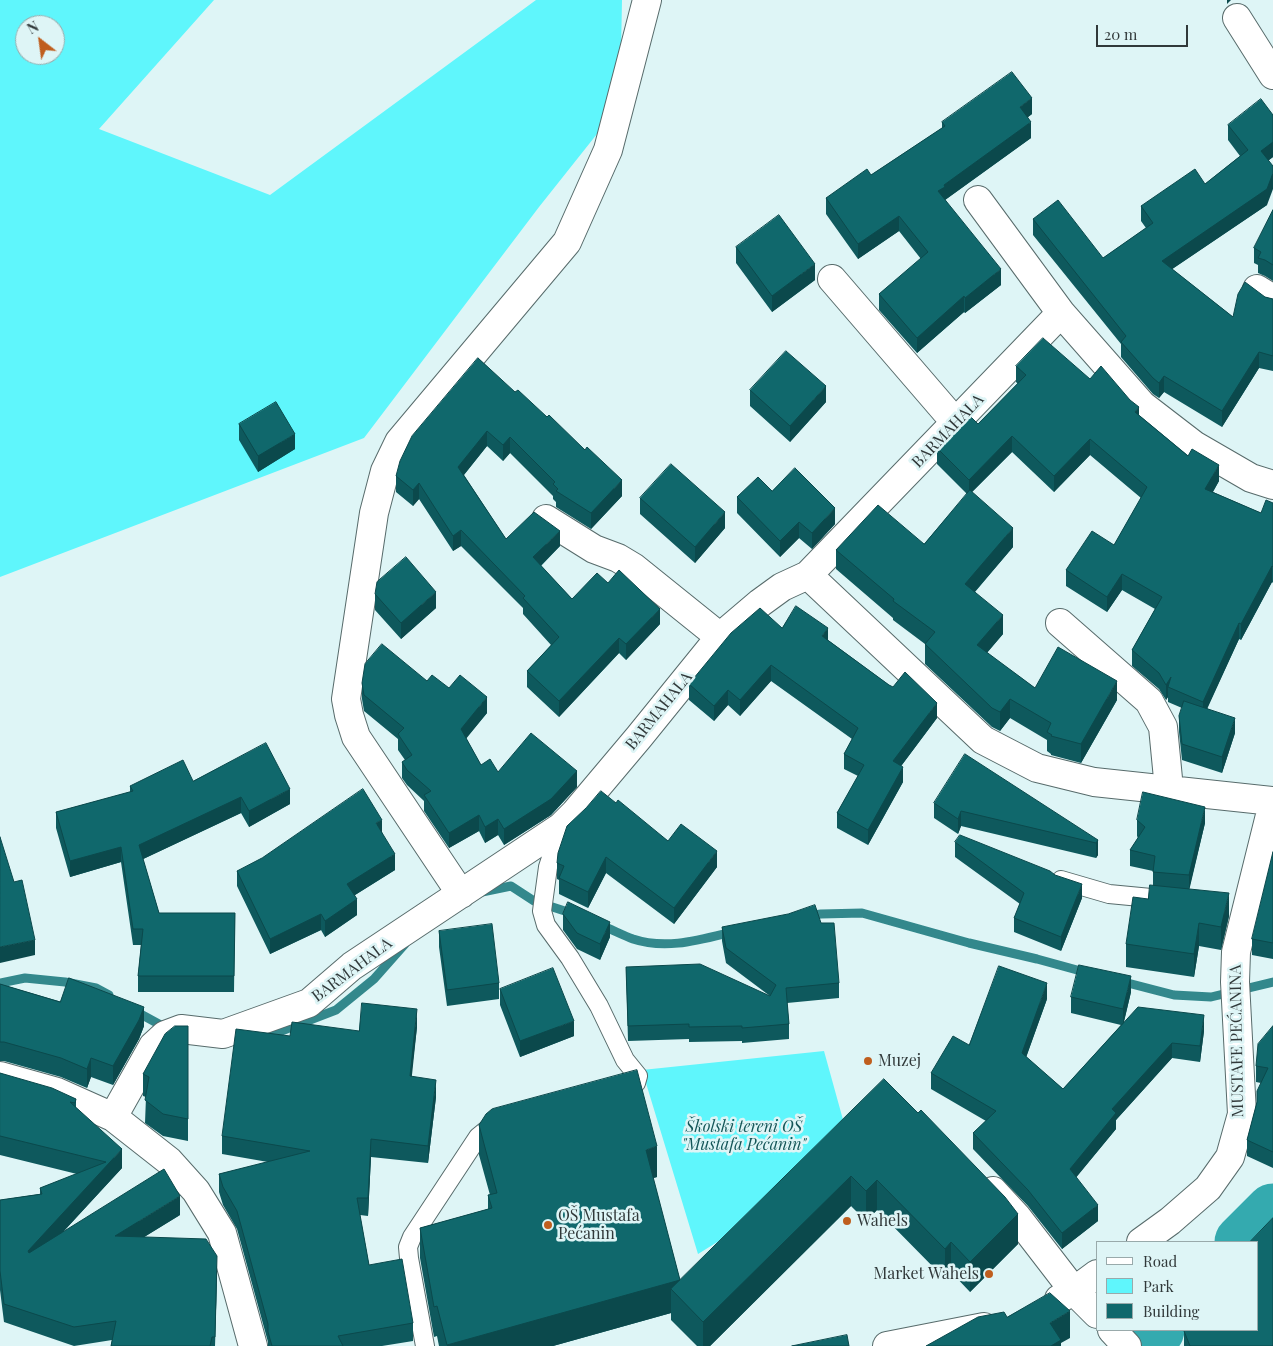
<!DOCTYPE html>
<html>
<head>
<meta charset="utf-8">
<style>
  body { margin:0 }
  #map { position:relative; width:1273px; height:1346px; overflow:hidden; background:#def5f6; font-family:"Playfair Display",serif }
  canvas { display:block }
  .legend { position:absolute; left:1096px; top:1241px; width:162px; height:90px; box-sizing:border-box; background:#def5f6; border:1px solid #99aaab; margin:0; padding:6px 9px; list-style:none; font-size:15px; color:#31393a }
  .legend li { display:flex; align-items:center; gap:10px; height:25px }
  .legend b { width:25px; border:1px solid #99aaab }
  .north { position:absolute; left:15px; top:15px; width:50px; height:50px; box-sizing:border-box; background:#def5f6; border:1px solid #99aaab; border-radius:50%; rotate:330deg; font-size:14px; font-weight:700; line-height:20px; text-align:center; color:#31393a }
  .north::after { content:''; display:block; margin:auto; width:18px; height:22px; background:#bf5e1e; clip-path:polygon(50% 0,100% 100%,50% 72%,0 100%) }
  .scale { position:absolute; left:1096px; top:25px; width:92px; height:22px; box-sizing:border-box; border:2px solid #31393a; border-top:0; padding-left:6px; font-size:15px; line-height:18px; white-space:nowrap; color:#31393a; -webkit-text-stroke:4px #def5f6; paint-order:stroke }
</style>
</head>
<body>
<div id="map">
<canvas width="1273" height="1346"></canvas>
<ul class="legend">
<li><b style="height:6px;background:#fff"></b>Road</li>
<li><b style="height:14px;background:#5ff6fc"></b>Park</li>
<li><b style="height:14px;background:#10686c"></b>Building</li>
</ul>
<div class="north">N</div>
<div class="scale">20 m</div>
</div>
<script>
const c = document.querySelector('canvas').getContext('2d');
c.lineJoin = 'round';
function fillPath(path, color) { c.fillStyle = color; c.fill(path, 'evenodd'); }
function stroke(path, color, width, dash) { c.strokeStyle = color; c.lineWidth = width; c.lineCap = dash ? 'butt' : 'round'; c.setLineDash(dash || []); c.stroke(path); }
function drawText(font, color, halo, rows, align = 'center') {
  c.font = font + ' "Playfair Display",serif'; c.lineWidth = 5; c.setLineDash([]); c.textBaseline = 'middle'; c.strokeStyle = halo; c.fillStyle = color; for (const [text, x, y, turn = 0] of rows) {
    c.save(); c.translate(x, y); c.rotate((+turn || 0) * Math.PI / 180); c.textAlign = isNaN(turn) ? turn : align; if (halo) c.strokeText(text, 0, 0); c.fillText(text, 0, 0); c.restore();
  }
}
const green = new Path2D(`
  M0,0H214L99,129L270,195L536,0H622L620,105L539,207L364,438L0,577ZM25,25H55V55H25Z
  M824,1051L850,1145L785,1200L698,1254L642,1070Z`);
const stream = new Path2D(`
  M482,892L511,886L534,901L574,914
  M806,916L821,914L862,913L969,943L1037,959L1088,973
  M600,925C611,929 622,935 633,939C666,950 699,940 732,932
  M1120,981L1174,995L1211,997L1273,982
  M0,983L25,978L65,982L96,988L109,995
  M135,1011L168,1029
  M262,1037L271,1035L336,1010L374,979L405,944`);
const river = new Path2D(`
  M1242,1242L1273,1211
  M1141,1346L1157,1330`);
const lane = new Path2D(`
  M561,827L548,867L542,911L546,925L570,958L599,1006L625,1060L638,1076L636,1083L629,1089
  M1061,880L1109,894L1172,900
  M425,1346L409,1258L408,1247L412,1237L478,1137L489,1128L500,1124`);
const street = new Path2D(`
  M1237,18L1273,75
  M832,279L956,423
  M1257,289L1273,299
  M1061,313L1142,405L1194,445L1251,478L1273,485
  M546,519L594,549L618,558L633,567L720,637
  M808,575L983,740L1037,768L1094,782L1273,801
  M1060,623L1149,701L1163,727L1169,789
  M461,894L356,737L349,715L346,699L374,513L385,471L399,442L567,242L608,150L647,0
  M0,1076L57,1092L113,1117L169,1161L196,1191L222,1233L253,1346
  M113,1117L153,1046L165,1035L181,1029L223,1034L309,1003L352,966L561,827L575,813L639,737L720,637L760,603L782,587L808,575L1061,313L978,200
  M993,1191L1017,1217L1074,1291L1097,1314
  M1141,1242L1170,1221L1208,1188L1230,1157L1242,1114L1235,982L1236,952L1273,803
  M1059,1299L1074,1291L1097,1274
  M1112,1330L1127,1346
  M887,1346L984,1327`);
const wall = new Path2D(`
  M1032,114L1028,117L1031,138L945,200L1001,285L965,313L964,312L917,353L879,310V294L921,259L899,231L858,259L826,214V198L871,175L942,128V122Z
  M1273,115V157L1269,160L1267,205L1172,269L1233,317L1265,297L1273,299V371L1259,368L1222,427L1164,392L1159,398L1153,394L1121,357V344L1033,235V219L1103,258L1146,228L1141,221V206L1205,184L1240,156L1228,140V125Z
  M1273,210V281L1265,276L1258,273V265L1254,263V248Z
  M736,247L815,280L772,312L736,263Z
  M478,358L622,496L591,529L556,507V502L553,499V496L510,453L503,461L487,446L464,475L506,539L560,546L541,566L572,599L608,583L660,624L626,660L619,653L559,717L527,687V671L551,645L523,614V608L461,546L453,551L419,499L413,506L396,492V476Z
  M1016,366L1090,379L1139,415L1219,481L1213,492L1261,513L1273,503V583L1272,582L1241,640L1239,639L1207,708L1235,733L1222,773L1182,760L1179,732V716L1182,708L1168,702V697L1166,700L1159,689L1132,666V650L1155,609L1122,590L1107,612L1066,586V570L1114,545L1141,498L1090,455L1054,492L1012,452L972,492L1013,547L975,592L1003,634L987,653L1035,688L1117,700L1081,763L1051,755V754L1047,751V740L1010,718L1000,731L992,727L925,664V644L893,620V618L836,569V550L924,544L967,494L937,464V448L978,424L1018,384L1016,382Z
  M750,390L826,402L790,442L750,406Z
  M239,424L295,449L258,472L239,440Z
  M772,491L835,524L812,549L799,538L780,557L737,513V497Z
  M640,498L725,528L695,563L640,514Z
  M375,594L436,608L401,639L375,610Z
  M782,628L828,640L889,685L937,718L901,766L903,782L868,845L837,828V813L858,776L844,769V754L852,739L771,681L740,716L728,705L714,721L689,700V684Z
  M427,681L449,688L487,713L466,738L481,765L498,772L577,787L551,815L504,845L498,835L485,843L479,831L449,848L424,811V801L407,785L402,778V762L405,760L398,750V739L364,711L362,699V683Z
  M193,781L290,804L249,827L241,813L143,859L159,913H235L234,992H138V976L141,945H133L121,862L70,877L56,828V812L130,792V786Z
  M616,803L668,841L717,867L674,924L606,873L588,908L559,894V880L557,879V863Z
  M934,803L1098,840V855L1096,858L961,826L958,834L934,818Z
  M1137,820L1205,823L1189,889L1229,916L1221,950L1199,946L1194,977L1126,967V944L1148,899L1153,885V871L1130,866V850L1138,838L1137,836Z
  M382,832L395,870L355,895L357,915L325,937L321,930L270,954L237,886V871Z
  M955,842L1082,898L1061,951L1014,932V918L1020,904L955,857Z
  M1273,852V959L1252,955V939Z
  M563,914L610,937L600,960L577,949L563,930Z
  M722,927L839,983V998L787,1003L789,1024V1039L742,1043V1041L689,1042V1039L628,1041L626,967L770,996L726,963L722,941Z
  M439,931L499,983V999L447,1006L439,947Z
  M0,984L144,1026L139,1039L113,1085L91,1077L87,1088L61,1077L4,1061H0Z
  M500,989L574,1036L520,1057L500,1005Z
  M1131,992L1124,1022L1204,1031L1200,1062L1172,1058L1116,1120V1129L1076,1177L1098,1221L1062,1249L1028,1206L973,1149V1133L986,1121L931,1089V1073L969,1045L1047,999L1026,1057L1063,1089L1121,1025L1071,1013V997Z
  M188,1026V1141L163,1136L145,1123L146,1097L143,1096V1074Z
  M1273,1026V1168L1247,1156V1140L1257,1102L1261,1083L1256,1082V1066Z
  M417,1027L411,1077L436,1097L428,1163L371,1157L368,1216L360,1215L369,1265L413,1323V1341L382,1346H268V1342L237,1229L223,1205L219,1192V1174L268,1162L222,1154V1136L359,1031Z
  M0,1073L76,1099V1108L122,1168L62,1233L180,1215L144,1237L217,1275L215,1346H111L112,1340L74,1346L4,1322L0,1290V1200L40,1194V1188L77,1174L0,1155Z
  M884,1079L1018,1244L970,1292L951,1272L945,1279L877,1210L866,1221L851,1206L710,1346H697L671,1320V1313L553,1346H439L437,1336L434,1337L420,1258V1228L488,1209V1195H490L479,1155V1125L657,1177L653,1178L680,1280Z
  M1184,1331L1273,1346H1184Z`);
const shadedWall = new Path2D(`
  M1227,0H1231L1227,4Z
  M1032,98V114L1020,123V107Z
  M1031,122V138L945,200L938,191L944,185Z
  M1273,142V157L1261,166V151Z
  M1273,173V189L1267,205L1162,276V261Z
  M899,216V231L858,259V244Z
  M815,264V280L772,312V296Z
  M1001,269V285L965,313V298Z
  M964,296V312L917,353V338Z
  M1259,352V368L1222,427V411Z
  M1164,376V392L1159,398V383Z
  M826,386V402L790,442V426Z
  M1139,407V422L1135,412Z
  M487,431V446L458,482V467Z
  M295,434V449L258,472V456Z
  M1012,436V452L969,495V480Z
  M510,437V453L503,461V445Z
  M1090,439V455L1054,492V476Z
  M1219,465V481L1205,505V489Z
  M622,480V496L591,529V513Z
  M419,483V499L413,506V490Z
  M835,508V524L812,549V533Z
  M725,512V528L695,563V547Z
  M799,522V538L780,557V541Z
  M1013,528V547L965,603V584Z
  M461,530V546L453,551V536Z
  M560,531V546L533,573V557Z
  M1272,566V582L1241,640V624Z
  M1122,574V590L1107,612V597Z
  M436,592V608L401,639V623Z
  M660,609V624L626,660V644Z
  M1003,615V634L977,664V645Z
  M1239,623V639L1203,718V702Z
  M828,628V643L822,636Z
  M619,638V653L559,717V701Z
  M771,665V681L740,716V700Z
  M1171,677L1168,687V697L1166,700V685Z
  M1117,681V700L1081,763V744Z
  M728,690V705L714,721V706Z
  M487,697V713L461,745V729Z
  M1010,699V718L1000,731V712Z
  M937,703V718L893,777V761Z
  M1235,718V733L1222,773V757Z
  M903,767V782L868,845V830Z
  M577,771V787L551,815L504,845V829Z
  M290,789V804L249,827V811Z
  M241,797V813L139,861V845Z
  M1205,807V823L1189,891V875Z
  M961,811V826L958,834V819Z
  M479,815V831L449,848V833Z
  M498,819V835L485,843V827Z
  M382,820V835L376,823Z
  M1098,840V855L1096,858V843Z
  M121,847V862L70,877V861Z
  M717,851V867L674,924V908Z
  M395,854V870L347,900V884Z
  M606,857V873L588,908V892Z
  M1082,884V898L1061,951V937Z
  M1229,893V916L1221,950V927Z
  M357,899V915L325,937V921Z
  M321,914V930L270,954V939Z
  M610,922V937L600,960V944Z
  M1199,923V946L1194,977V954Z
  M35,940V955L0,963V947Z
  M1131,976V992L1123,1025V1009Z
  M1047,983V999L1022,1069V1053Z
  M144,1007V1026L139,1039L113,1085V1066Z
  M417,1009V1027L410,1094V1076Z
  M1204,1015V1031L1200,1062V1046Z
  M574,1021V1036L520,1057V1041Z
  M1172,1043V1058L1116,1120V1129L1070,1185V1169L1112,1109Z
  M91,1058V1077L87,1088V1069Z
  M436,1080V1097L428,1163V1146Z
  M371,1139V1157L368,1216V1198Z
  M657,1146V1177L646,1180V1150Z
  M122,1149V1168L28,1270V1251Z
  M851,1176V1206L710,1346H703V1322Z
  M877,1180V1210L866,1221V1191Z
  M180,1196V1215L115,1255V1236Z
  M1098,1205V1221L1062,1249V1233Z
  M1018,1214V1244L970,1292V1262Z
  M951,1242V1272L945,1279V1249Z
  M217,1256V1275L215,1346Z
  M680,1280L671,1289V1313L553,1346H447V1345Z
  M1070,1311V1338L1061,1343V1346H1050V1323Z`);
const building = new Path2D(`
  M1012,72L1032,98L1020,107L1031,122L944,185L945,187L938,191L1001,269L965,298L964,296L917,338L879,294L928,252L899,216L858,244L826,198L867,169L871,175L945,126L942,122Z
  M1261,99L1273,115V142L1261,151L1273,166V173L1267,189L1162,261L1233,317L1238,294L1245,282L1265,297L1273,299V356L1259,352L1222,411L1164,376L1159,383L1153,378L1121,342L1126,336L1033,219L1058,200L1103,258L1153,223L1141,206L1195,169L1205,184L1248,150L1228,125Z
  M1273,210V265L1265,260L1258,258L1261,252L1254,248Z
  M779,215L815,264L772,296L736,247Z
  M1043,338L1090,379L1101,366L1130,400L1139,407L1135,412L1188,456L1192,449L1219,465L1205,489L1261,513L1266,500L1273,503V567L1272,566L1241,624L1239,623L1203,702L1168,687L1171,677L1166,685L1159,673L1132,650L1162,597L1122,574L1107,597L1066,570L1092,531L1114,545L1147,487L1090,439L1054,476L1012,436L969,480L937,448L969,415L978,424L1026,375L1016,366Z
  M786,351L826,386L790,426L750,390Z
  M478,358L515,392L518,390L547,417L549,415L585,450L587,447L622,480L591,513L556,491L558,489L553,484L555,482L510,437L503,445L487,431L458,467L506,539L534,512L560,531L533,557L572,599L597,573L608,583L619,570L660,609L626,644L619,638L559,701L527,671L559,637L523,598L525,596L461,530L453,536L419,483L413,490L396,476L400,461L412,436Z
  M276,402L295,434L258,456L239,424Z
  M671,464L725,512L695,547L640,498Z
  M795,468L835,508L812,533L799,522L780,541L737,497L758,477L772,491Z
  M970,490L1013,528L965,584L1003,615L977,645L1035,688L1058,647L1117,681L1081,744L1051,736L1052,735L1047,732L1051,723L1010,699L1000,712L992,708L925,644L935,632L893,601L894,599L836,550L878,505L924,544Z
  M406,557L436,592L401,623L375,594L377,582Z
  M796,606L828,628L822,636L889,685L893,687L905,672L937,703L893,761L903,767L868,830L837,813L864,765L844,754L858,728L771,665L740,700L728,690L714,706L689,684L731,633L760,608L782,628Z
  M382,644L427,681L432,675L449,688L460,675L487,697L461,729L481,765L490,759L498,772L531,733L577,771L551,799L504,829L498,819L485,827L479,815L449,833L424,795L431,791L407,770L402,762L412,755L398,734L404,728L364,695L362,683L365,664Z
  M1184,701L1235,718L1222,757L1182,744L1179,716Z
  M266,743L290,789L249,811L241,797L139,845L159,913H235L234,976H138L143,929H133L121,847L70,861L56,812L133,791L130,786L183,760L193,781Z
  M965,754L1098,840L1096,843L961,811L958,819L934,803Z
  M363,789L382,820L376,823L395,854L347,884L357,899L325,921L321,914L270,939L237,871L262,858Z
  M601,791L616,803L618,800L668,841L681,824L717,851L674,908L606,857L588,892L559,878L564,866L557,863L558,853L567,826L586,808Z
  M1143,792L1205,807L1189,875L1153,872L1155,856L1130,850L1145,827L1137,820Z
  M960,835L1050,871L1055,875L1082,884L1061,937L1014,918L1024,893L955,842Z
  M0,837L14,882L22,880L35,940L0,947Z
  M1273,852V943L1252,939Z
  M1150,885L1229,893L1221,927L1199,923L1194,954L1126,944L1133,897L1148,899Z
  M568,902L610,922L600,944L577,933L563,914Z
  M815,905L821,923H834L839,983L786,988L789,1024L742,1028V1026L689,1027V1024L628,1026L626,967L700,964L770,996L776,985L726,948L722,927L788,914Z
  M492,924L499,983L447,990L439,931Z
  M1079,965L1131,976L1123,1009L1071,997Z
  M999,966L1047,983L1022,1053L1063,1089L1138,1007L1204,1015L1200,1046L1172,1043L1112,1109L1116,1113L1070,1169L1098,1205L1062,1233L1028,1190L973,1133L996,1111L931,1073L953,1036L969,1045Z
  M553,968L574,1021L520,1041L500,989Z
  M69,978L144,1007L139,1020L113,1066L91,1058L87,1069L61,1058L4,1042H0V984L60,1002Z
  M362,1003L417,1009L410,1076L436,1080L428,1146L371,1139L368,1198H357L369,1265L402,1259L413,1323L338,1336L343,1346H272L268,1332V1324L237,1211L223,1187L219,1174L310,1151L222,1136L236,1029L290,1036L292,1022L359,1031Z
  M175,1026H188V1119L163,1114L145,1100L149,1077L143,1074L165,1034Z
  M1273,1026V1152L1247,1140L1257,1102V1091L1268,1068L1256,1066L1258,1044Z
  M637,1070L657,1146L646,1150L680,1280L447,1345L437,1306L434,1307L420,1228L492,1208L488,1195L497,1193L479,1125L486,1114L492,1109Z
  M0,1073L52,1088L76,1099L75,1103L70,1102L122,1149L28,1251L29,1253L164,1169L180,1196L115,1236L206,1239L217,1256L215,1337H212L210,1346H111L116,1321L74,1327L4,1304L0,1271V1200L42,1194L40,1188L106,1162L0,1136Z
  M884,1079L918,1113L921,1110L1005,1197L1018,1214L970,1262L951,1242L945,1249L877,1180L866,1191L851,1176L703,1322L671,1289Z
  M1273,1218V1346H1190L1184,1331L1185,1330H1257V1242H1250Z
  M1050,1293L1070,1311L1050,1323L1061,1340L1051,1346H926L978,1317L1004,1312L1007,1317Z
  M847,1335L849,1346H792Z`);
const markers = [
  [868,1061,5,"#bf5e1e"],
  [847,1221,5,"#bf5e1e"],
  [548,1225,5,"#bf5e1e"],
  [989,1274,5,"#bf5e1e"]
];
const streetNames = [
  ["BARMAHALA",948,431,-46],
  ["BARMAHALA",659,711,-51],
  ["BARMAHALA",352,970,-37],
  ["MUSTAFE PEĆANINA",1237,1041,-91]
];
const poiNames = [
  ["Muzej",878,1061],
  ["OŠ Mustafa",558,1216],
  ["Pećanin",558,1234],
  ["Wahels",857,1221],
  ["Market Wahels",979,1274,"right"]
];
const parkNames = [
  ["Školski tereni OŠ",744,1127],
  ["\"Mustafa Pećanin\"",744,1145]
];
fillPath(green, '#5ff6fc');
stroke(stream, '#33888c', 9);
stroke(river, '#34aaaf', 55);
stroke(lane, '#576b6b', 20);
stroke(street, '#576b6b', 30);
stroke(lane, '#fff', 18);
stroke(street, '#fff', 28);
fillPath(wall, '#0e595d');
fillPath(shadedWall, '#0b494c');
fillPath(building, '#10686c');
stroke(building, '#0b494c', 1);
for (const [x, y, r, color] of markers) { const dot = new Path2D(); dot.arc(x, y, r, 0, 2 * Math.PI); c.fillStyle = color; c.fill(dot); stroke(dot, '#def5f6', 2); }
drawText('16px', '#31393a', '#def5f6', streetNames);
drawText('16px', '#31393a', '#def5f6', poiNames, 'left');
drawText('italic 16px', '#145658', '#def5f6', parkNames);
</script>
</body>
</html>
